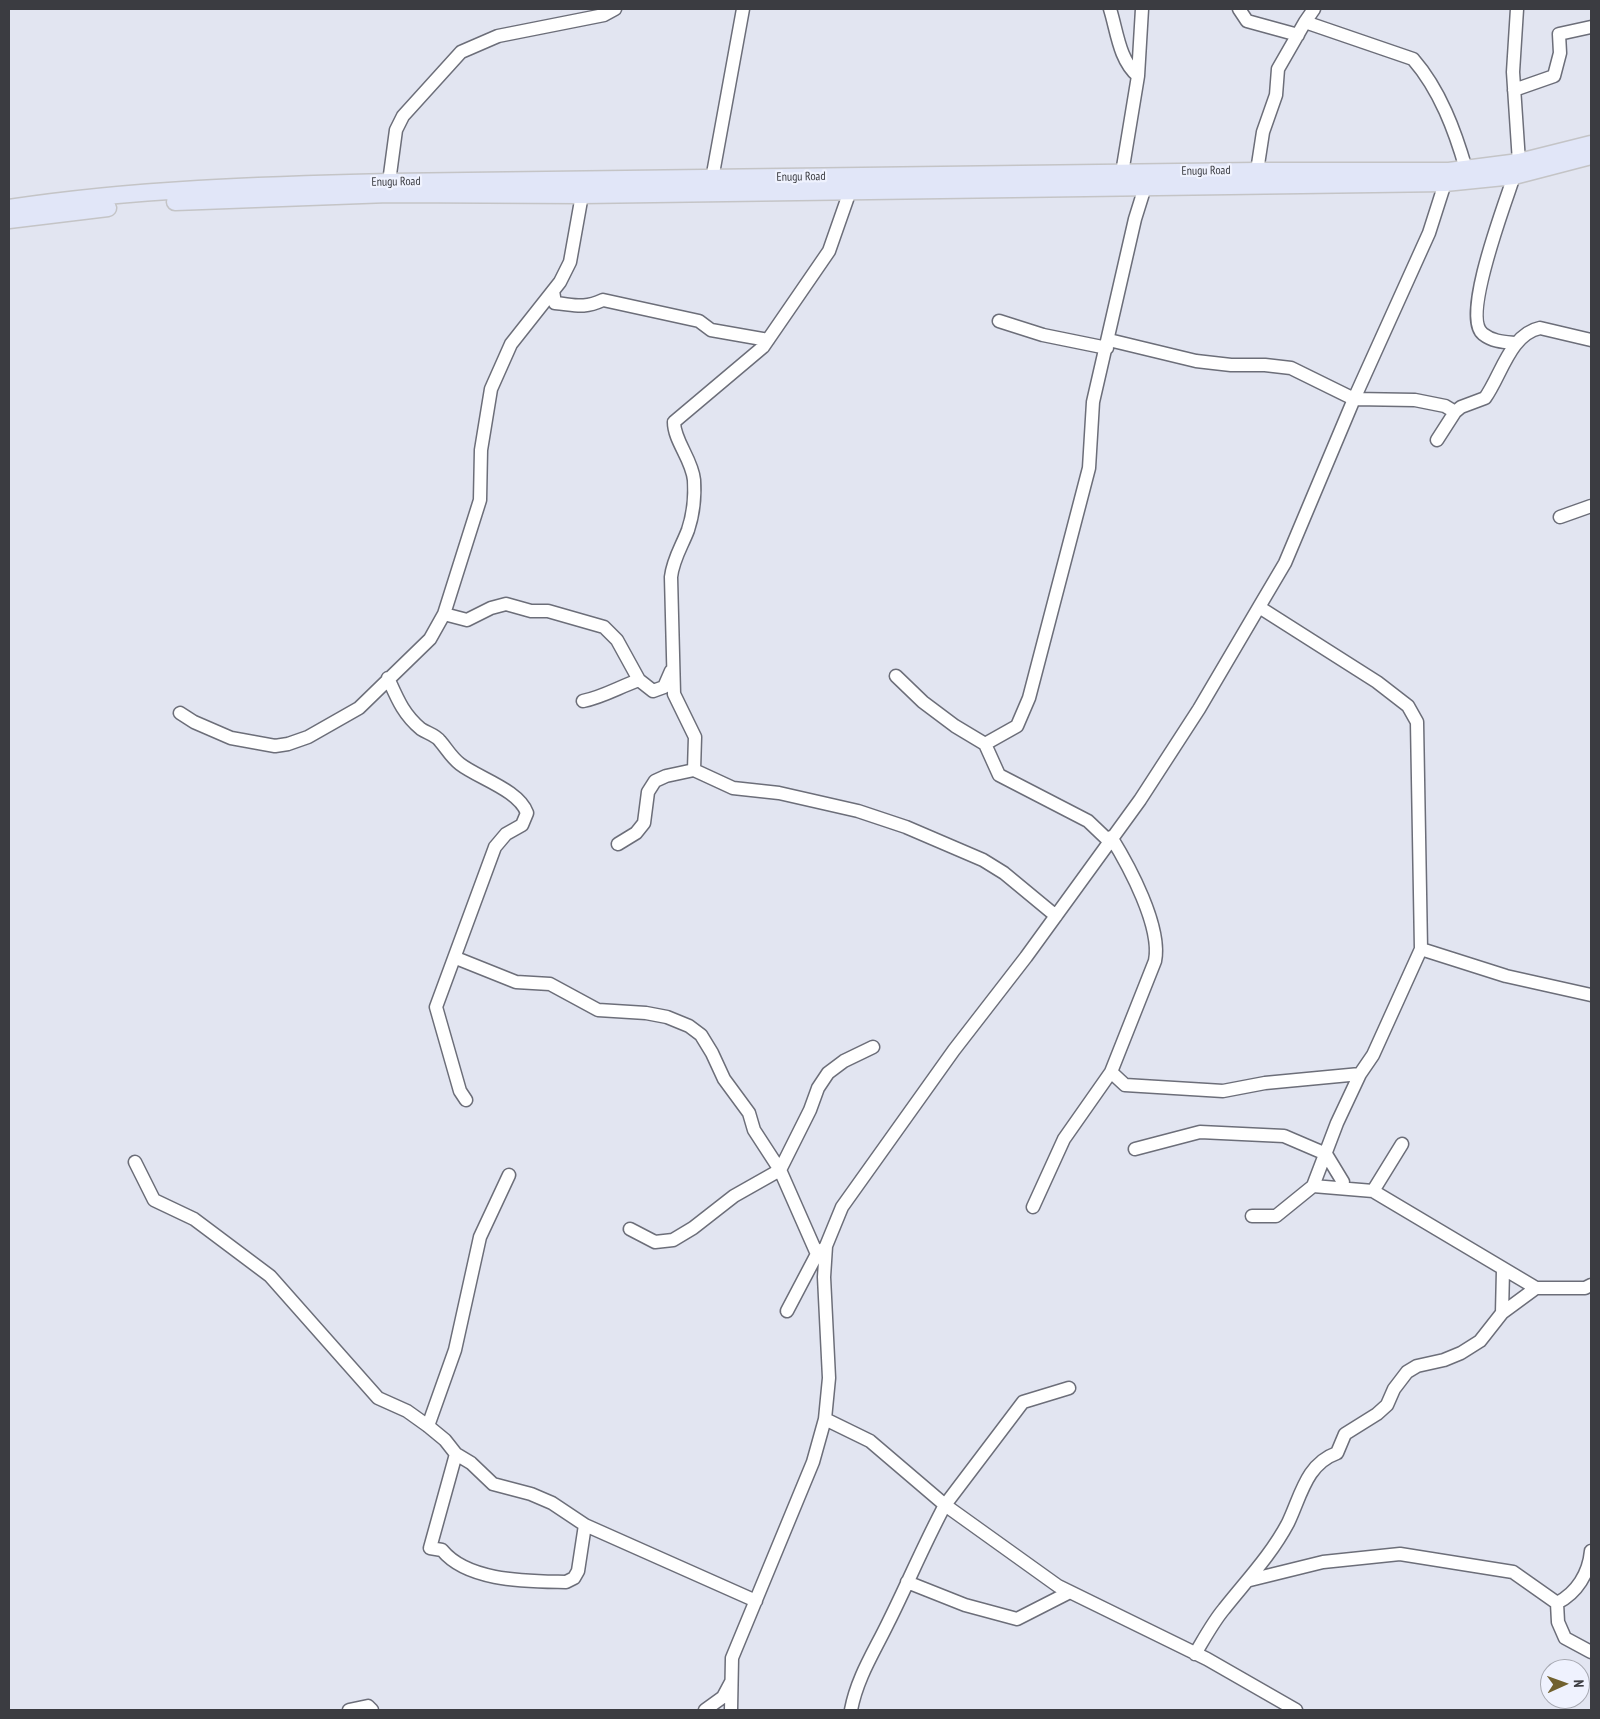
<!DOCTYPE html>
<html>
<head>
<meta charset="utf-8">
<style>
  body { margin:0 }
  #map { position:relative; width:1600px; height:1719px; overflow:hidden; background:#e2e5f1; font-family:"PT Sans Narrow",sans-serif }
  canvas { display:block }
  .frame { position:absolute; inset:0; border:10px solid #3b3c41; pointer-events:none }
  .north { position:absolute; left:1540px; top:1659px; width:50px; height:50px; box-sizing:border-box; background:#eff2fe; border:1px solid #a7a9b2; border-radius:50%; rotate:88deg; font-size:14px; font-weight:700; line-height:20px; text-align:center; color:#3b3c41 }
  .north::after { content:''; display:block; margin:auto; width:18px; height:22px; background:#71612f; clip-path:polygon(50% 0,100% 100%,50% 72%,0 100%) }
</style>
</head>
<body>
<div id="map">
<canvas width="1600" height="1719"></canvas>
<div class="frame"></div>
<div class="north">N</div>
</div>
<script>
const c = document.querySelector('canvas').getContext('2d');
c.lineJoin = 'round';
function stroke(path, color, width, dash) { c.strokeStyle = color; c.lineWidth = width; c.lineCap = dash ? 'butt' : 'round'; c.setLineDash(dash || []); c.stroke(path); }
function drawText(font, color, halo, rows, align = 'center') {
  c.font = font + ' "PT Sans Narrow",sans-serif'; c.lineWidth = 4.5; c.setLineDash([]); c.textBaseline = 'middle'; c.strokeStyle = halo; c.fillStyle = color; for (const [text, x, y, turn = 0] of rows) {
    c.save(); c.translate(x, y); c.rotate((+turn || 0) * Math.PI / 180); c.textAlign = isNaN(turn) ? turn : align; if (halo) c.strokeText(text, 0, 0); c.fillText(text, 0, 0); c.restore();
  }
}
const minor = new Path2D(`
  M1110,9C1117,31 1119,60 1138,76
  M1239,9L1247,21L1298,35
  M1517,9L1513,72L1519,162
  M1305,22L1314,9
  M1514,90L1554,76L1560,53L1559,34L1591,27
  M1257,171L1263,132L1276,95L1278,69L1305,22L1413,59C1440,90 1455,131 1466,169
  M1122,173L1138,76L1142,9
  M1514,176C1506,201 1461,317 1483,334C1493,342 1505,342 1516,343
  M712,179L743,9
  M389,182L396,130L403,116L461,52L498,36L604,15L615,9
  M553,291L555,303C576,305 583,309 603,300L699,321L711,330L768,340
  M999,321L1043,335L1107,348
  M1109,340L1196,361L1231,365H1265L1291,368L1354,399L1415,400L1445,406L1455,412
  M1437,440L1455,412L1461,407L1485,398C1501,376 1510,334 1540,328L1591,340
  M1560,517L1591,506
  M444,614L467,620L491,608L506,604L531,611H548L604,627L617,640L639,680L653,691L664,687L671,671
  M896,676L923,702L955,726L985,744L999,775L1088,821L1109,841
  M388,678C397,698 403,714 421,729C427,733 436,735 440,741C447,749 451,757 460,764C478,778 519,790 527,813L522,825L506,834L495,847L436,1007L460,1091L466,1100
  M583,701C603,697 619,687 639,680
  M180,713L194,722L231,738L275,746L288,744L308,737L359,708L430,639L444,614L480,500L481,450L491,389L511,344L560,282L570,262L582,195
  M985,744L1017,726L1029,698L1089,468L1093,402L1135,219L1145,187
  M694,770L695,737L674,694L671,577C673,559 682,546 688,530C693,515 695,495 694,480C692,459 674,441 674,422L763,347L829,251L850,191
  M618,844L636,833L644,823L648,792L655,781L666,776L694,770L733,788L779,793L858,811L906,827L983,860L1004,873L1056,916
  M1421,949L1506,976L1591,995
  M456,958L516,982L550,984L598,1010L646,1013L667,1017L689,1026L701,1035L712,1053L724,1079L749,1113L754,1130L780,1170L817,1254
  M1111,1072L1125,1085L1223,1091L1265,1083L1360,1074L1373,1055L1421,949L1417,722L1408,706L1377,682L1259,607
  M1135,1149L1200,1132L1284,1136L1326,1154L1343,1182
  M135,1162L154,1200L194,1219L270,1276L378,1398L407,1411L428,1426L445,1440L456,1454L471,1463L493,1484L531,1494L552,1503L585,1525L756,1601
  M1313,1186L1373,1191L1536,1288H1585L1591,1285
  M1373,1191L1402,1144
  M1033,1207L1064,1139L1111,1072L1155,961C1162,927 1129,866 1111,837
  M1252,1216H1276L1313,1186L1337,1123L1360,1074
  M630,1229L655,1242L673,1240L693,1228L734,1196L780,1170L810,1110L818,1088L828,1073L844,1061L873,1047
  M787,1311L817,1254L823,1249
  M1502,1313L1503,1270
  M825,1419L870,1441L945,1505L1023,1402L1069,1388
  M428,1426L455,1350L480,1237L509,1175
  M456,1454L430,1548L442,1550C468,1582 528,1581 566,1582L574,1578L578,1571L585,1525
  M1250,1580L1323,1562L1400,1554L1513,1572L1557,1603L1558,1622L1565,1638L1591,1652
  M907,1582L965,1605L1017,1619L1070,1592
  M1557,1603C1577,1593 1589,1573 1591,1551
  M1195,1654C1204,1639 1213,1622 1224,1609C1247,1580 1271,1555 1288,1523C1301,1496 1306,1464 1337,1453L1345,1434L1377,1414L1387,1405L1394,1389L1407,1372L1417,1366L1444,1360L1461,1353L1480,1341L1502,1313L1536,1288
  M349,1710L368,1706L372,1710
  M705,1710L723,1697L731,1682
  M731,1710L732,1658L813,1462L825,1419L829,1378L824,1277L826,1246L842,1207L954,1050L1026,957L1140,800L1199,709L1259,607L1285,563L1354,399L1429,233L1445,183
  M851,1710C857,1678 874,1652 888,1623C908,1583 924,1544 945,1505L1058,1586L1207,1659L1296,1710`);
const major = new Path2D(`
  M175,202L389,194L582,195L1445,183L1514,176L1591,156
  M9,208C134,189 262,185 389,182L1257,171H1449L1519,162L1591,144
  M9,220L108,208`);
const streetNames = [
  ["Enugu Road",1206,171,-1],
  ["Enugu Road",801,177,-1],
  ["Enugu Road",396,182,-1]
];
stroke(minor, '#6c6e79', 15);
stroke(major, '#c4c4c6', 19);
stroke(minor, '#fff', 12);
stroke(major, '#e1e6f8', 16);
drawText('12px', '#3b3c41', '#eff2fe', streetNames);
</script>
</body>
</html>
